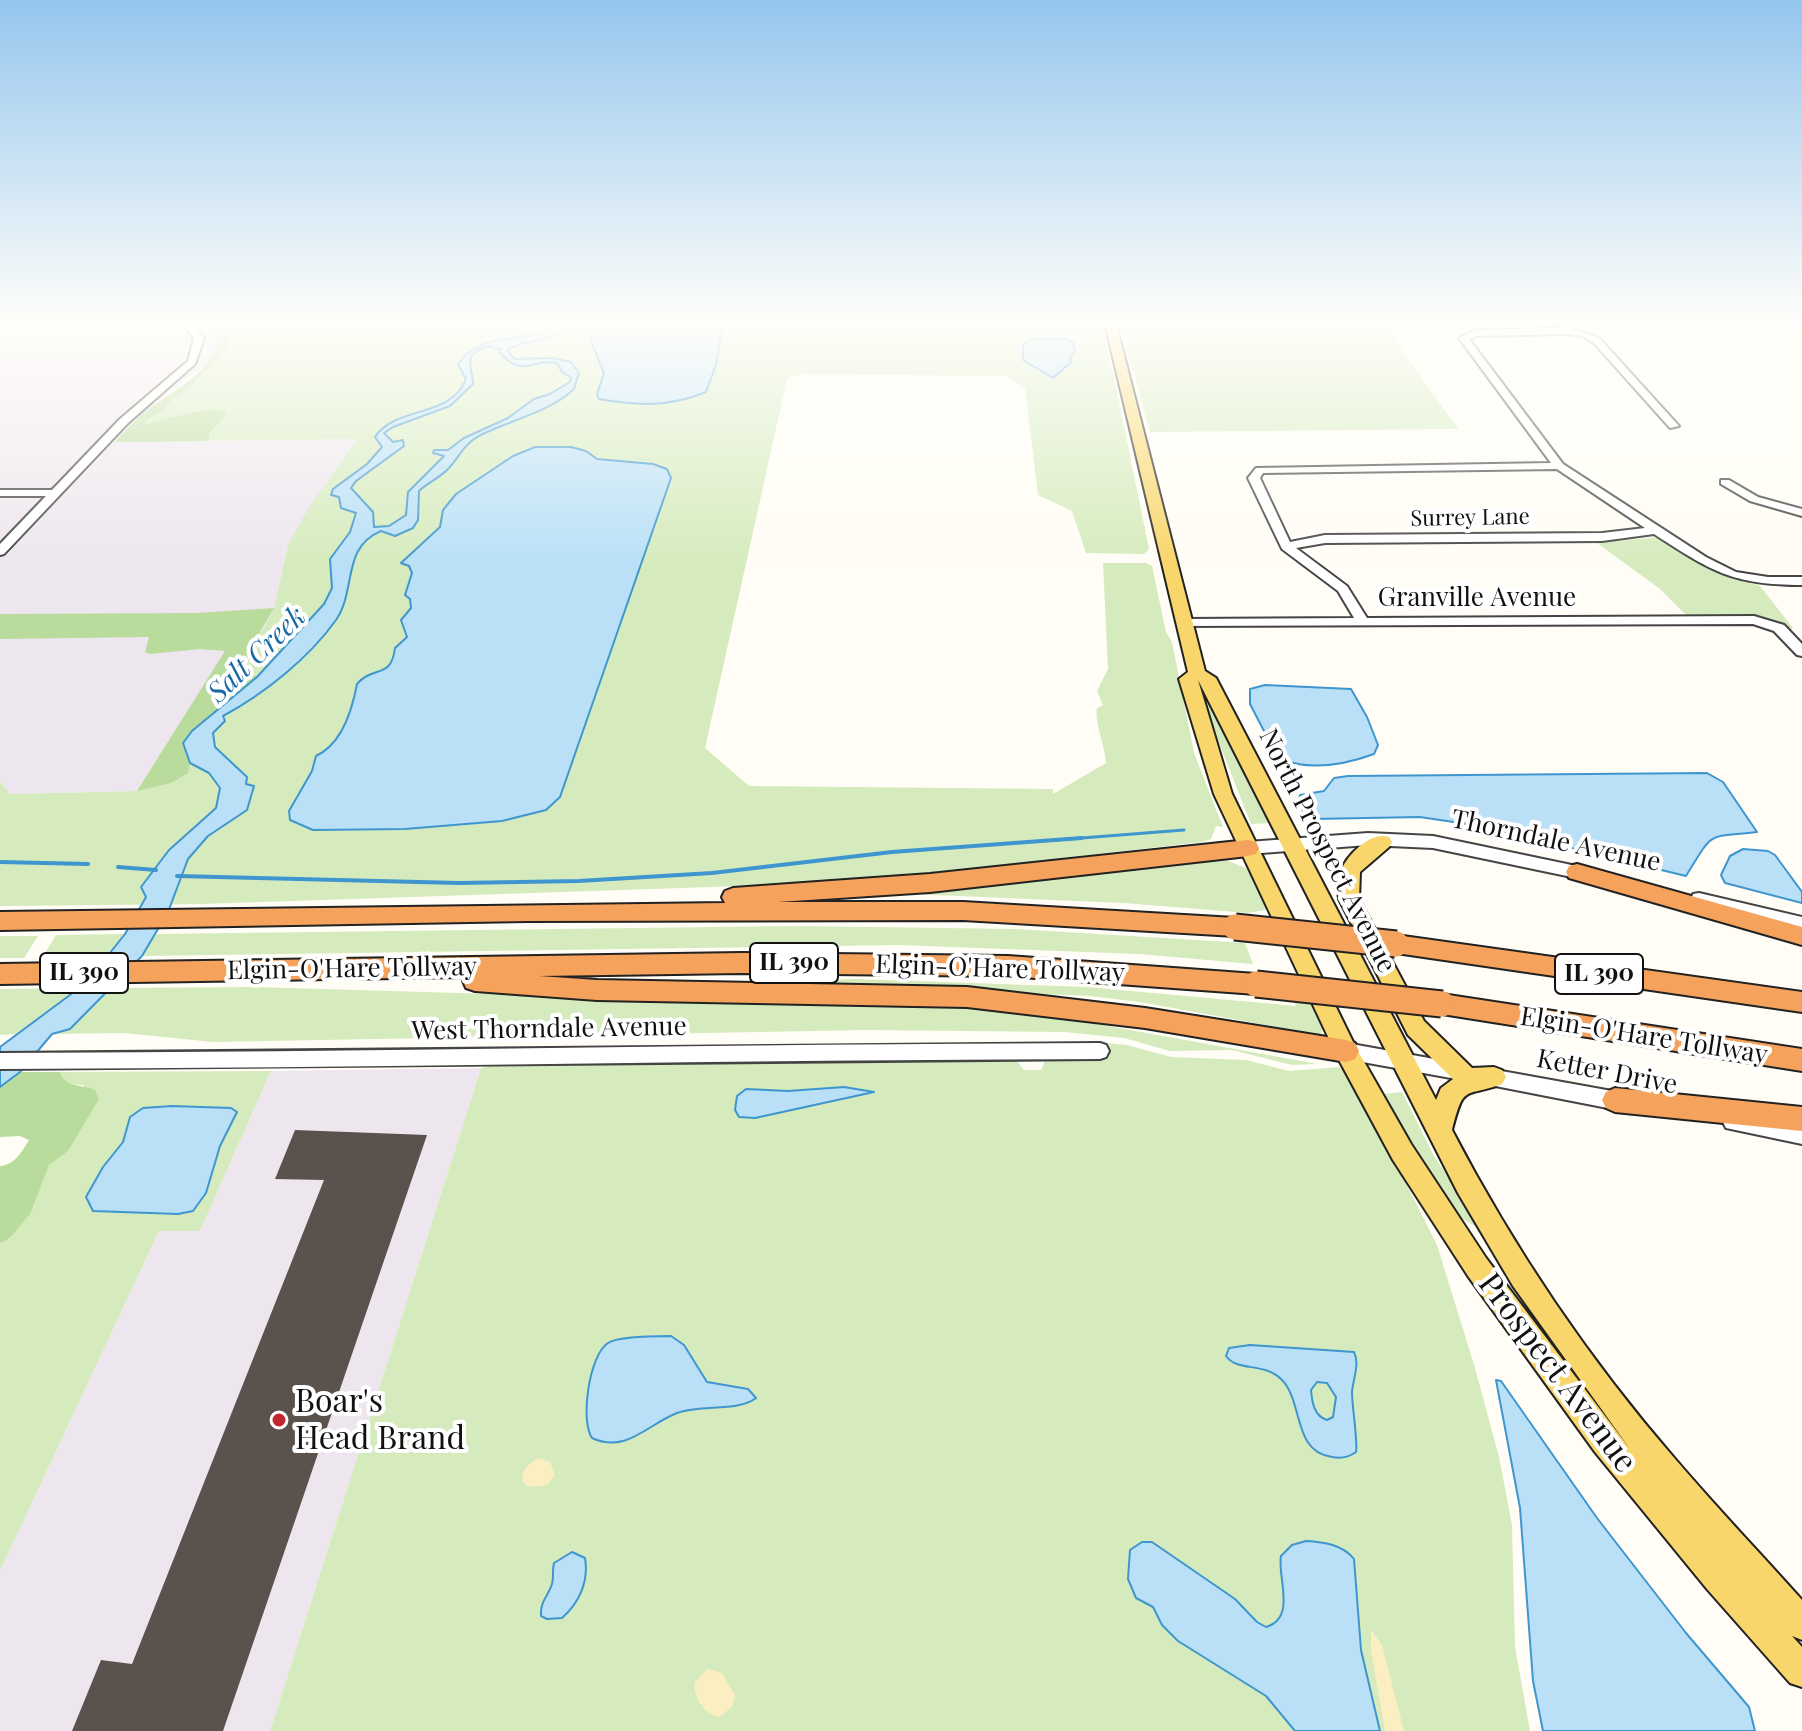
<!DOCTYPE html>
<html>
<head>
<meta charset="utf-8">
<style>
  body { margin:0 }
  canvas { display:block; background:#fffdf5 }
</style>
</head>
<body>
<canvas width="1802" height="1731"></canvas>
<script>
const c = document.querySelector('canvas').getContext('2d');
c.lineJoin = 'round';
function fillPath(path, color) { c.fillStyle = color; c.fill(path, 'evenodd'); }
function stroke(path, color, width, dash) { c.strokeStyle = color; c.lineWidth = width; c.lineCap = dash ? 'butt' : 'round'; c.setLineDash(dash || []); c.stroke(path); }
function drawText(font, color, halo, rows, align = 'center') {
  c.font = font + ' "Playfair Display",serif'; c.lineWidth = 8; c.setLineDash([]); c.textBaseline = 'middle'; c.strokeStyle = halo; c.fillStyle = color; for (const [text, x, y, turn = 0] of rows) {
    c.save(); c.translate(x, y); c.rotate((+turn || 0) * Math.PI / 180); c.textAlign = isNaN(turn) ? turn : align; if (halo) c.strokeText(text, 0, 0); c.fillText(text, 0, 0); c.restore();
  }
}
const industrial = new Path2D(`
  M0,324H200L210,330L217,340L215,351L207,363L137,418L116,442L358,439L288,545L274,608L264,628L189,709L137,791L10,794L0,781Z
  M481,1068L270,1731H0V1571L159,1231H200L271,1071Z`);
const green = new Path2D(`
  M200,324H1100L1114,377L1149,549L1144,554L1086,553L1072,511L1038,495L1025,388L1005,376L800,374L787,379L705,748L749,786L1053,789V794L1106,763C1105,745 1094,721 1097,708L1103,705L1097,691L1108,669L1103,563H1146L1152,566L1166,632L1172,642L1194,753L1223,827L1216,826L1211,839L1202,842L887,878L772,885L202,904L0,906V781L10,794L137,791L189,709L264,628L274,608L288,545L308,509L357,439L115,442C122,434 129,426 137,419C162,395 211,377 217,340L210,330Z
  M1120,324H1384L1458,429L1150,432Z
  M1660,537L1709,569L1760,586L1793,628L1791,629L1757,616H1687L1660,589L1597,543Z
  M1195,682H1203L1269,823L1251,824Z
  M1226,860L1250,870L1269,909L1248,913L1124,903L911,894L910,892Z
  M796,926L1016,929L1245,943L1253,964L1139,954L899,945L142,956L156,934Z
  M125,934L108,957L42,958L56,935Z
  M0,936H38L24,958H0Z
  M855,979L1087,987L1296,1006L1294,1001L1313,1003L1324,1027L1320,1035L1140,1002L1089,996L748,982Z
  M254,987L973,1008L1080,1021L1318,1064L1292,1065L1232,1050L1170,1051L1124,1038L1065,1032L867,1030L213,1042L124,1033L52,1034L70,1029L111,988Z
  M78,988L16,1034L0,1035V989Z
  M1103,1043L1127,1045L1171,1057L1246,1060L1289,1071L1341,1067L1383,1138L1437,1245L1475,1368L1499,1457L1512,1525L1515,1647L1530,1731H270L481,1068L492,1065L849,1057L1015,1059L1024,1070H1041L1045,1061L1053,1059H1105Z
  M271,1071L200,1231H159L0,1571V1243L9,1240L49,1164L68,1151L84,1085C73,1085 64,1084 60,1072Z
  M1402,1092L1434,1156L1480,1224L1477,1227L1452,1213L1387,1108L1383,1094Z`);
const forest = new Path2D(`
  M200,324H218L227,331L229,348L185,392L171,400L163,411L144,421L146,424C168,419 204,407 225,411V416L209,433L210,437L206,441L115,442C122,434 129,426 137,419C162,395 211,377 217,340L210,330Z
  M274,608L242,663L248,673L257,677L192,731L183,743L190,763L188,773L171,783L137,791L225,651L200,649L150,654L145,652L149,637L0,639V614L196,613Z
  M20,1072H60C65,1088 82,1084 95,1090L99,1099L68,1151L49,1165L30,1214L8,1240L0,1243V1166C14,1165 22,1152 29,1140L20,1136L0,1137V1087Z`);
const sand = new Path2D(`
  M538,1458L550,1462L555,1475L547,1485L529,1487L523,1482C520,1470 529,1464 538,1458Z
  M1371,1630L1382,1645L1404,1731H1385L1371,1651Z
  M707,1669L722,1673L735,1695L732,1707L719,1717C703,1712 693,1698 695,1682Z`);
const water = new Path2D(`
  M561,324H572C556,343 526,338 507,350L515,359L551,358L571,362L579,373L574,389C549,413 509,420 479,436C465,443 459,457 449,468C440,478 428,482 419,491L418,520L413,528L395,536L381,531C341,548 357,589 336,620C309,658 264,694 223,716L225,721L213,733L215,747L247,777L246,784L254,786L247,810L208,836L188,859L168,912L142,956L70,1029L52,1034L20,1072L0,1087V1047L86,983L125,934L146,897L141,887L169,850L216,808L220,788L209,773L190,763L183,743L192,731L257,677L324,604L332,588L330,559L350,532L356,513L341,508L339,497L331,495L333,489L367,464L382,447L375,437C394,406 452,418 466,379L458,364C484,328 531,346 561,324ZM491,346L497,350L501,348L500,353C524,379 531,358 557,363L562,372L571,377L570,382L550,394L534,399L508,418L464,438L448,450H434L433,453L444,456L408,492L406,515L389,526L374,527L373,512L351,488L356,481L404,446L403,440L393,442L384,433L393,427L450,406L473,384C472,365 461,352 491,346Z
  M599,324H723L716,365L706,392C670,407 638,406 599,399L597,394L604,373L590,339Z
  M1032,339H1066L1073,343L1075,352L1070,358L1072,361L1053,378L1023,360V345Z
  M535,447H571L586,451L597,459L653,464L667,469L671,478L560,797L546,810L502,821L405,829L313,830L290,820L289,811L312,771L316,756C342,744 352,711 357,684C373,665 391,680 395,648L407,637L401,620L411,608L410,599L405,595L412,573L409,566L401,563L440,527L443,510L456,494L513,456Z
  M1265,685L1351,689L1367,717L1378,745L1374,754C1344,765 1308,771 1278,758L1250,704V689Z
  M1707,773L1723,782L1757,832C1706,838 1715,829 1686,876L1480,826L1420,817L1313,819C1303,814 1297,806 1300,795L1324,791L1334,778L1348,776Z
  M1743,849L1768,851L1775,855L1802,892V903L1725,883L1721,875L1730,856Z
  M844,1087L874,1092L755,1118L739,1117L735,1110L737,1096L746,1089L788,1091Z
  M172,1106L231,1108L237,1112L220,1146L206,1193L193,1211L178,1214L93,1211L86,1197L103,1167L123,1142L130,1117L143,1108Z
  M671,1336L684,1345L707,1382L748,1389L756,1398C739,1412 700,1404 677,1413C648,1424 626,1454 592,1438C580,1421 589,1355 608,1343C619,1336 657,1336 671,1336Z
  M1250,1345L1354,1352C1360,1364 1353,1379 1352,1392C1352,1407 1358,1441 1356,1452C1349,1457 1341,1459 1332,1457C1292,1452 1304,1401 1281,1379C1264,1362 1237,1372 1226,1356L1229,1348ZM1317,1382L1327,1383L1336,1397L1333,1417L1327,1420C1314,1416 1312,1402 1311,1390Z
  M1496,1380L1501,1381L1597,1518L1686,1633L1749,1707L1755,1731H1543L1533,1681L1520,1508Z
  M1306,1541C1323,1542 1342,1544 1354,1559L1361,1650L1380,1731H1295L1266,1696L1178,1641L1162,1625L1153,1607L1136,1598L1128,1579L1130,1550L1142,1542H1152L1235,1599L1257,1622L1266,1627C1297,1618 1277,1577 1281,1556L1292,1545Z
  M572,1552L585,1558C589,1582 579,1603 562,1618L547,1619L541,1616C540,1601 548,1597 552,1584C554,1577 552,1570 554,1563Z`);
const streamFar1 = new Path2D(`
  M1056,840L1184,830`);
const stream = new Path2D(`
  M0,862L88,864
  M118,867L156,870
  M177,876L459,883L579,881L712,873L892,852L1082,838`);
const building = new Path2D(`
  M295,1130L427,1135L223,1731H72L101,1660L132,1664L324,1180L275,1179Z`);
const minor = new Path2D(`
  M182,324H192L204,338L195,364L128,423L4,554L0,555V544L46,496H0V490H52L120,419L188,361L194,338Z
  M1558,324H1567C1574,332 1590,333 1600,339L1679,426L1670,428L1594,343L1582,336L1568,334L1477,336L1469,339L1563,464L1706,557L1736,572L1768,577H1802V585C1732,585 1711,571 1654,534L1602,541L1325,543L1296,548L1347,586L1367,618L1754,616L1784,625L1802,644V656L1797,655L1774,631L1753,624L1178,626L1177,623L1183,619L1354,618L1338,591L1282,549L1248,478L1256,468L1551,463L1459,338L1476,330L1561,328ZM1557,469L1645,528L1602,533L1325,535L1290,542L1260,478L1263,473Z
  M1721,480H1729L1758,497L1802,509V516L1750,501L1721,484Z
  M1368,833L1433,836L1586,868L1592,870L1594,874L1592,878L1586,880L1433,848L1368,845L1248,854L1240,848L1248,842Z
  M1699,893L1802,917V931L1693,904L1691,899L1693,894Z
  M1100,1043L1106,1045L1109,1051L1106,1057L1100,1059C733,1060 367,1068 0,1069V1053C367,1052 733,1044 1100,1043Z
  M1346,1043L1462,1064L1469,1066L1471,1072L1469,1078L1462,1080L1346,1059L1340,1057L1337,1051L1340,1045Z
  M1485,1068L1623,1093L1630,1096L1633,1102L1630,1108L1623,1111L1485,1084L1478,1082L1476,1076L1478,1070Z
  M1733,1113L1802,1126V1144L1726,1128L1723,1122L1726,1116Z`);
const major = new Path2D(`
  M1105,324H1116L1205,671L1216,678L1436,1100L1441,1088L1453,1079L1408,1035L1339,899C1338,890 1337,881 1340,873C1346,856 1370,831 1389,837L1392,842L1389,847L1360,872L1359,899L1424,1021L1472,1068L1494,1067L1502,1070L1506,1077L1502,1084C1464,1098 1464,1083 1452,1130C1513,1247 1589,1360 1676,1460C1717,1508 1760,1553 1802,1600V1640L1792,1636L1802,1647V1687L1790,1683L1707,1589L1595,1452L1468,1276L1393,1160L1338,1058L1214,794L1179,679L1188,672ZM1198,680L1458,1193L1513,1286L1630,1449L1486,1258L1411,1144L1354,1044L1232,794Z`);
const highway = new Path2D(`
  M1248,840L1256,842L1259,848L1256,854L1248,856L930,892L778,902H963L1235,918L1243,921L1247,927L1243,933L1235,936L963,920L528,921L0,930V912L725,903L722,897L725,891L733,888L930,874Z
  M1577,864L1802,927V945L1569,878L1566,872L1569,866Z
  M1396,935L1802,992V1012L1396,953L1388,951L1384,944L1388,937Z
  M742,953L1008,956L1256,974L1265,977L1268,984L1265,991L1256,994L1008,976L742,973L539,976L597,980L967,987L1145,1008L1346,1040L1355,1043L1359,1051L1355,1059L1346,1062L1145,1028L967,1007L597,1000L475,991L466,988L463,981L465,977L0,984V964Z
  M1442,994L1802,1049V1071L1442,1014L1433,1011L1430,1004L1433,997Z
  M1615,1088L1802,1107V1131L1615,1112L1606,1108L1602,1100L1606,1092Z`);
const highwayBridge = new Path2D(`
  M1235,927L1396,944
  M1256,984L1442,1004`);
const markers = [
  [279,1420,8,"#c4262e"]
];
const farStreetnames = [
  ["Surrey Lane",1470,518,-1]
];
const shields = [
  [794,963,88],
  [84,973,88],
  [1599,974,88]
];
const shieldNames = [
  ["IL 390",794,963],
  ["IL 390",84,973],
  ["IL 390",1599,974]
];
const streetNames = [
  ["Granville Avenue",1477,598],
  ["Thorndale Avenue",1556,841,12],
  ["North Prospect Avenue",1327,851,63],
  ["Elgin-O'Hare Tollway",352,969,-1],
  ["Elgin-O'Hare Tollway",1000,969,2],
  ["West Thorndale Avenue",549,1029,-1],
  ["Elgin-O'Hare Tollway",1644,1036,9],
  ["Ketter Drive",1607,1072,11]
];
const waterNames = [
  ["Salt Creek",257,655,-44]
];
const nearStreetnames = [
  ["Prospect Avenue",1557,1373,53]
];
const nearPoinames = [
  ["Boar's",295,1402],
  ["Head Brand",295,1439]
];
fillPath(industrial, '#eee6ef');
fillPath(green, '#d5ebbd');
fillPath(forest, '#b9dc9c');
fillPath(sand, '#fbeec1');
fillPath(water, '#b9e0f7');
stroke(water, '#3f96cf', 2);
stroke(streamFar1, '#3f96cf', 3);
stroke(stream, '#3f96cf', 4);
fillPath(building, '#5a524d');
stroke(minor, '#444', 4);
stroke(major, '#222', 4);
stroke(highway, '#222', 4);
fillPath(minor, '#fff');
fillPath(major, '#f9d66b');
fillPath(highway, '#f5a25d');
stroke(highwayBridge, '#222', 29, []);
stroke(highwayBridge, '#f5a25d', 25);
const sky = c.createLinearGradient(0, 0, 0, 566);
sky.addColorStop(0, '#95c6ee');
sky.addColorStop(0.57, '#fffefa');
sky.addColorStop(1, '#fffefa00');
c.fillStyle = sky;
c.fillRect(0, 0, 1802, 566);
for (const [x, y, r, color] of markers) { const dot = new Path2D(); dot.arc(x, y, r, 0, 2 * Math.PI); c.fillStyle = color; c.fill(dot); stroke(dot, '#fff', 3); }
drawText('22px', '#111', '#fff', farStreetnames);
for (const [x, y, w] of shields) { const box = new Path2D(); box.roundRect(x - w / 2, y - 20, w, 40, 6); c.fillStyle = '#fff'; c.fill(box); stroke(box, '#111', 2); }
drawText('bold 24px', '#111', null, shieldNames);
drawText('26px', '#111', '#fff', streetNames);
drawText('italic 28px', '#1768a6', '#fff', waterNames);
drawText('32px', '#111', '#fff', nearStreetnames);
drawText('32px', '#111', '#fff', nearPoinames, 'left');
</script>
</body>
</html>
